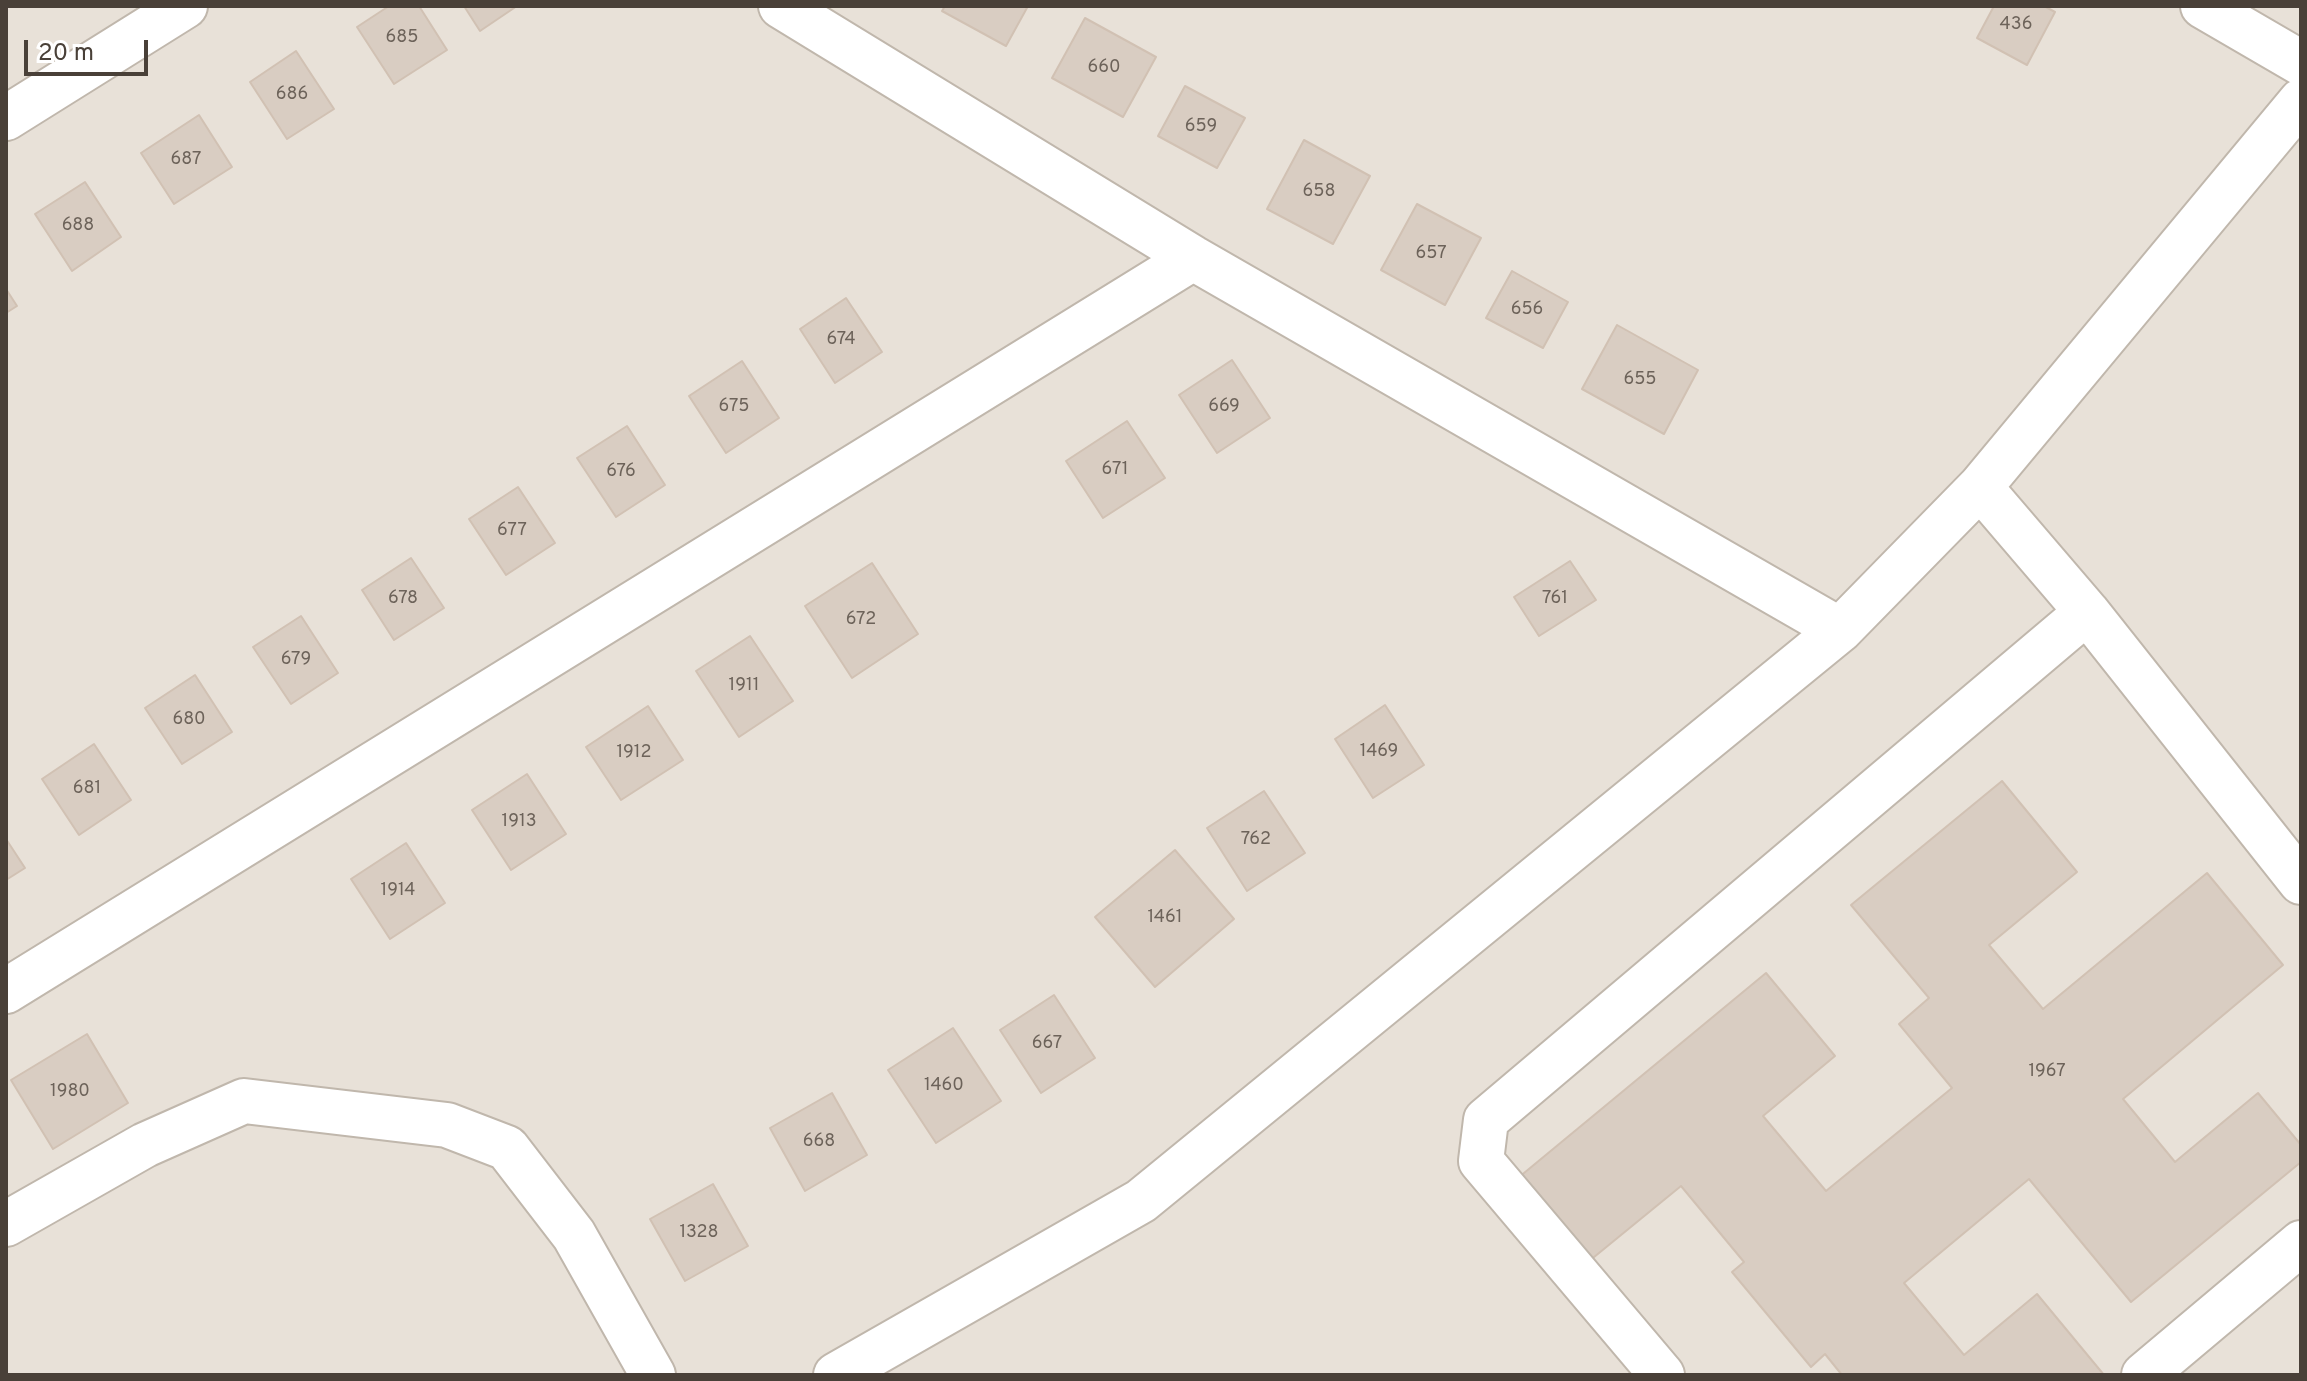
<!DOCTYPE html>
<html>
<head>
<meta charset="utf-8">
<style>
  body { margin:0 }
  #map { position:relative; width:2307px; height:1381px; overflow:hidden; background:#f5f0ea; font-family:Overpass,sans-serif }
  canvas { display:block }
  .frame { position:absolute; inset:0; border:8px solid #494038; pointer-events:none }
  .scale { position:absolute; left:24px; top:40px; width:124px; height:36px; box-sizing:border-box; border:4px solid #494038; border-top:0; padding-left:10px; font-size:24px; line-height:28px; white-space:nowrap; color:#494038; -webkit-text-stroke:6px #fff; paint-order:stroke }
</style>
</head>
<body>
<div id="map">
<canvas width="2307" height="1381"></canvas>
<div class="frame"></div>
<div class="scale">20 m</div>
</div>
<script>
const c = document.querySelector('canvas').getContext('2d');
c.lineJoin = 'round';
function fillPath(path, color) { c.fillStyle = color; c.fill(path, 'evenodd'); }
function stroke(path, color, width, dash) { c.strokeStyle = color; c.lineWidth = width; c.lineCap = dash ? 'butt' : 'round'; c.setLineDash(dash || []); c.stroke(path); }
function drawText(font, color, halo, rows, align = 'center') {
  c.font = font + ' Overpass,sans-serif'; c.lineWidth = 6; c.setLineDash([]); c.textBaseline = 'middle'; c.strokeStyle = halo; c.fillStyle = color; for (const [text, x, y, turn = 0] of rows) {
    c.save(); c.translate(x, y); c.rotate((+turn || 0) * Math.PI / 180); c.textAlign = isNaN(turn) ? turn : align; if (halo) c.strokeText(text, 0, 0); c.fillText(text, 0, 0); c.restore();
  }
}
const residential = new Path2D(`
  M6,6H2301V1375H6Z`);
const building = new Path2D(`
  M389,6H419L447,50L394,84L357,27Z
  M464,6H517L480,31Z
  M945,6H1028L1006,46L942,11Z
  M1994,6H2044L2055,12L2027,65L1977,38Z
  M1085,18L1156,57L1123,117L1052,78Z
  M296,51L334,109L287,139L250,82Z
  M1185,86L1245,118L1217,168L1158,136Z
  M199,115L232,167L174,204L141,153Z
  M1304,140L1370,176L1333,244L1267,209Z
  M85,182L121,237L72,271L35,214Z
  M1417,204L1481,238L1445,305L1381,270Z
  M1512,271L1568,302L1543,348L1486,318Z
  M6,289L17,306L6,313Z
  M846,298L882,352L835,383L800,329Z
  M1617,325L1698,370L1664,434L1582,389Z
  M1232,360L1270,418L1217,453L1179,395Z
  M742,361L779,418L726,453L689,396Z
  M1127,421L1165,478L1103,518L1066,461Z
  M627,426L665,485L616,517L577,458Z
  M518,487L555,543L506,575L469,519Z
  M411,558L444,608L394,640L362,590Z
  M1570,561L1596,600L1539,636L1514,597Z
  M872,563L918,634L852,678L805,606Z
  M301,616L338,673L291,704L253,647Z
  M750,636L793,701L739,737L696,671Z
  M195,675L232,732L182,764L145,708Z
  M1385,705L1424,765L1373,798L1335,739Z
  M648,706L683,760L621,800L586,747Z
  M94,744L131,800L79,835L42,779Z
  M527,774L566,834L511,870L472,810Z
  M2002,781L2077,872L1989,945L2043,1009L2207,873L2283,965L2123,1099L2175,1162L2258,1093L2301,1145V1162L2131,1302L2029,1179L1904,1283L1964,1355L2037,1294L2104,1375H1842L1825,1354L1811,1367L1732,1272L1744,1262L1681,1186L1588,1262L1518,1178L1766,973L1835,1056L1763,1116L1826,1191L1952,1088L1899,1024L1929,998L1851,905Z
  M1264,791L1305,853L1247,891L1207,828Z
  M6,839L25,868L6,880Z
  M406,843L445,903L390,939L351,879Z
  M1175,850L1234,919L1155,987L1095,917Z
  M1054,995L1095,1058L1041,1093L1000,1030Z
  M953,1028L1001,1101L936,1143L888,1070Z
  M87,1034L128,1103L53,1149L11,1080Z
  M832,1093L867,1155L805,1191L770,1128Z
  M713,1184L748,1246L685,1281L650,1219Z`);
const minor = new Path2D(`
  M781,6L1193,258L1840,630
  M2203,6L2301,63
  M6,118L185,6
  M1980,487L2087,612
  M6,991L1193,258
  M6,1224L145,1145L244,1101L447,1125L507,1148L574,1235L653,1375
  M836,1375L1141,1201L1840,630L1980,487L2301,101
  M1662,1375L1481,1161L1486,1120L2087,612L2301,882
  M2144,1375L2301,1243`);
const numberNames = [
  ["436",2016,25],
  ["685",402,38],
  ["660",1104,68],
  ["686",292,95],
  ["659",1201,127],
  ["687",186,160],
  ["658",1319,192],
  ["688",78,226],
  ["657",1431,254],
  ["656",1527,310],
  ["674",841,340],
  ["655",1640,380],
  ["675",734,407],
  ["669",1224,407],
  ["671",1115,470],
  ["676",621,472],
  ["677",512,531],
  ["678",403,599],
  ["761",1555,599],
  ["672",861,620],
  ["679",296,660],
  ["1911",744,686],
  ["680",189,720],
  ["1469",1379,752],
  ["1912",634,753],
  ["681",87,789],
  ["1913",519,822],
  ["762",1256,840],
  ["1914",398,891],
  ["1461",1165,918],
  ["667",1047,1044],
  ["1967",2047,1072],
  ["1460",944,1086],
  ["1980",70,1092],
  ["668",819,1142],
  ["1328",699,1233]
];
fillPath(residential, '#e8e1d8');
fillPath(building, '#d9cdc2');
stroke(building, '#d1c1b3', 2);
stroke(minor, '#c0b7ac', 48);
stroke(minor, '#fff', 44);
drawText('18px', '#6d635a', null, numberNames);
</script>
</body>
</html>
